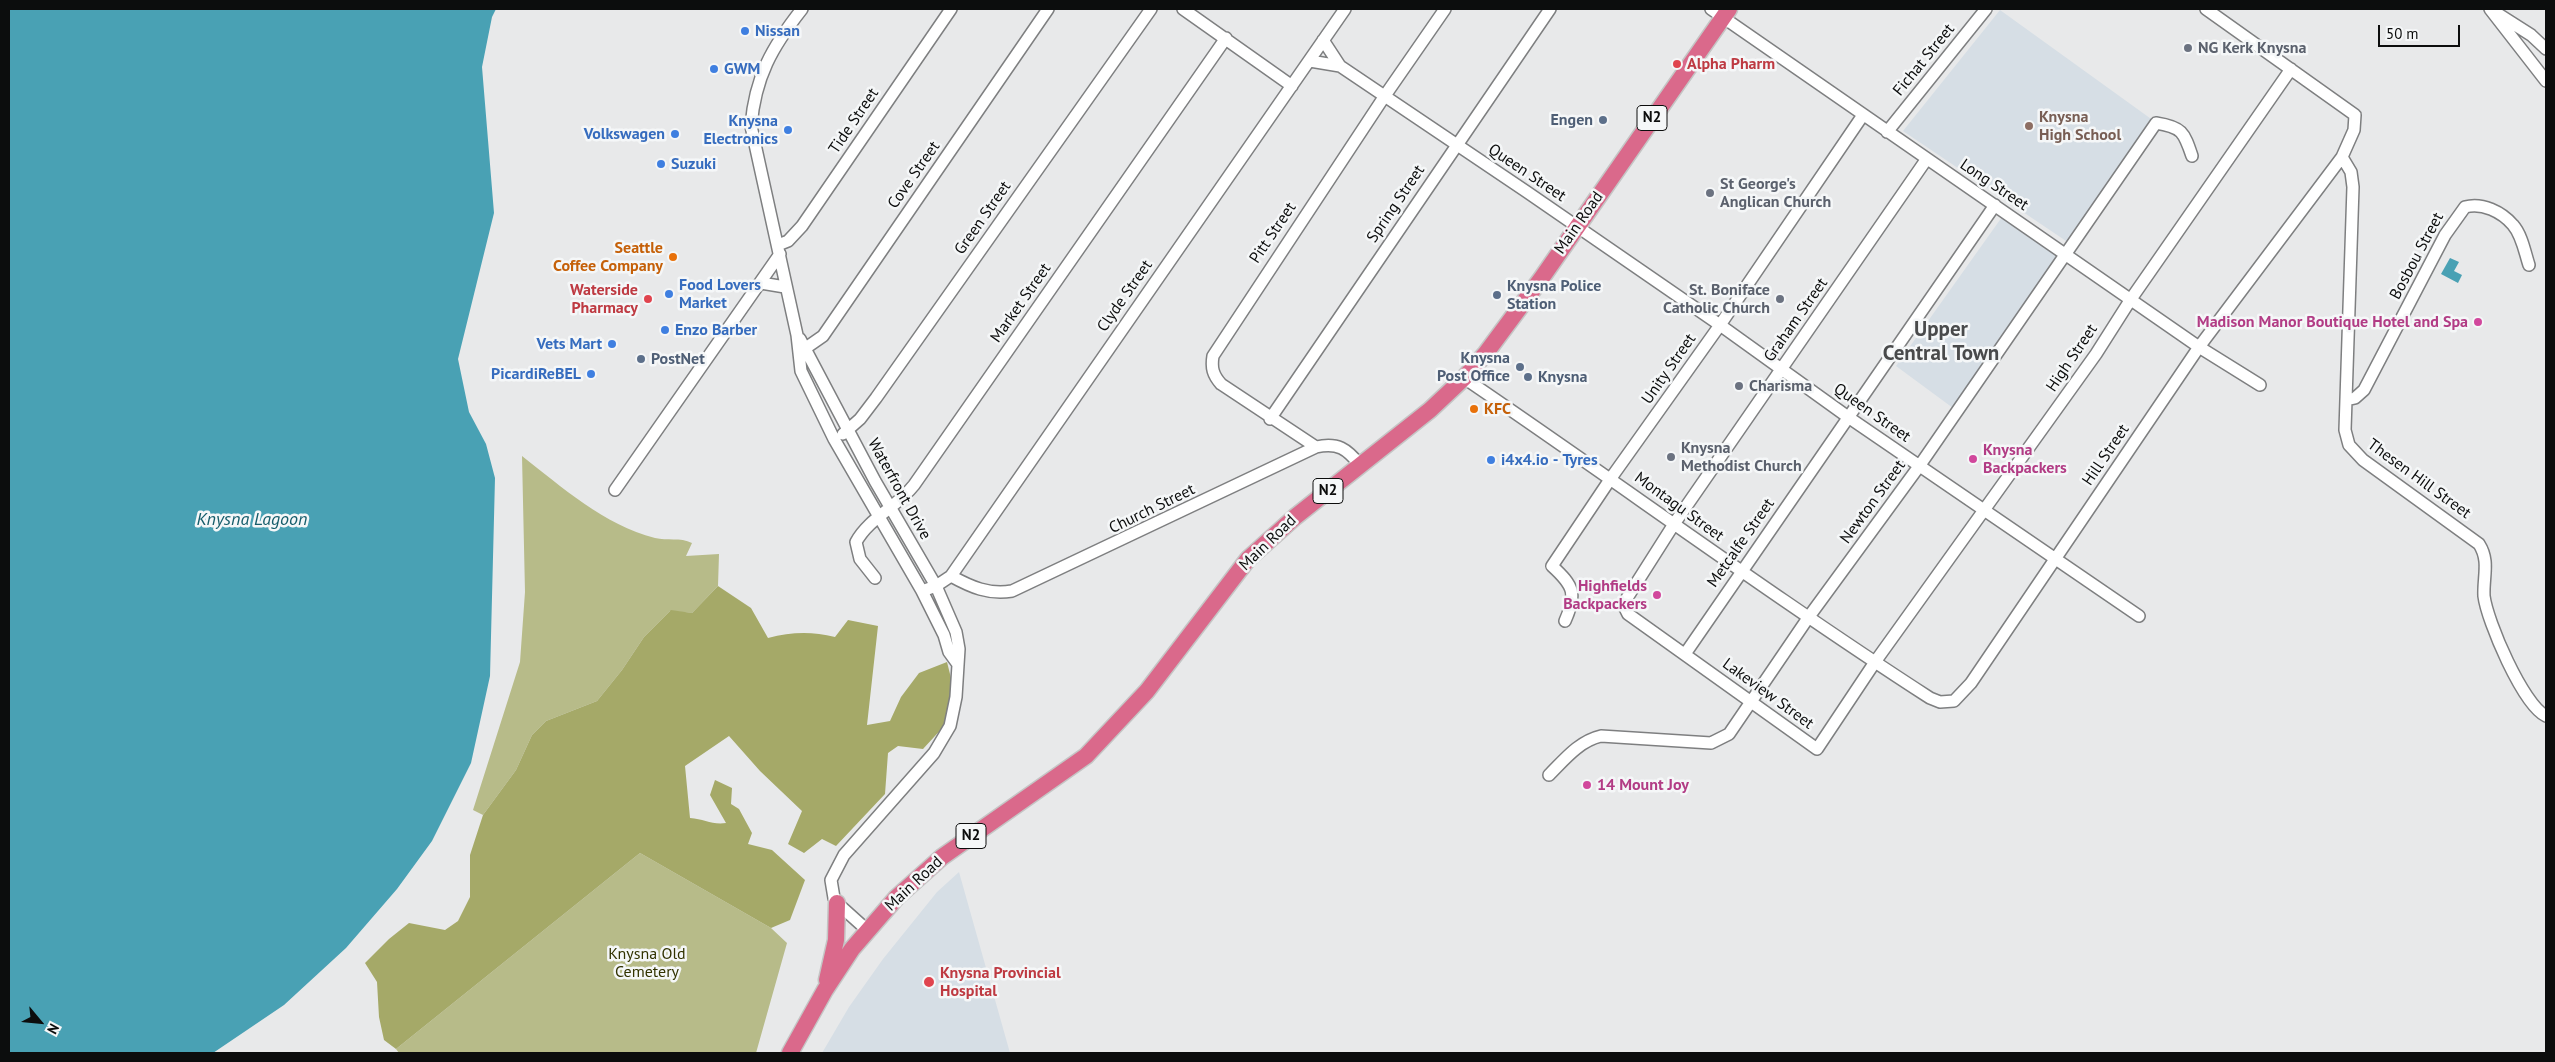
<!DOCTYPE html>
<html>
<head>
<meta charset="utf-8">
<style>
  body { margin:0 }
  #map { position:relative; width:2555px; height:1062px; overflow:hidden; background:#e8e9ea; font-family:"PT Sans",sans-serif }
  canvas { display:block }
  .frame { position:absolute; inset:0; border:10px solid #0c0d0d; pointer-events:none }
  .north { position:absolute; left:15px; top:997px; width:50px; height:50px; -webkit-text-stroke:4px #f5f7f8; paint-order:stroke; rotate:118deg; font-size:14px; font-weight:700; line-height:20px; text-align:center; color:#0c0d0d }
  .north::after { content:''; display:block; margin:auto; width:18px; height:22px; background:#0c0d0d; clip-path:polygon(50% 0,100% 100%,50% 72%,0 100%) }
  .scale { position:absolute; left:2378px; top:25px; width:82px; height:22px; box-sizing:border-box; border:2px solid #0c0d0d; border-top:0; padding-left:6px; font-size:15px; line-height:18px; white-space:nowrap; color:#0c0d0d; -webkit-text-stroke:4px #f5f7f8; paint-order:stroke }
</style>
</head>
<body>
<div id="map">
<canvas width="2555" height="1062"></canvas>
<div class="frame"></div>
<div class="north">N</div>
<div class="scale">50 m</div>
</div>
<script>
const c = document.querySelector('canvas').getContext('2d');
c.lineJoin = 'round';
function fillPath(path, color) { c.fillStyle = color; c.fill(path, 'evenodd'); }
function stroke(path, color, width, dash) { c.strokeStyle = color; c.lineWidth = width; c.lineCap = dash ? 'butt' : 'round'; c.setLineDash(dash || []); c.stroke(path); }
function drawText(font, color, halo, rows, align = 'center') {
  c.font = font + ' "PT Sans",sans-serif'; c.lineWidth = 5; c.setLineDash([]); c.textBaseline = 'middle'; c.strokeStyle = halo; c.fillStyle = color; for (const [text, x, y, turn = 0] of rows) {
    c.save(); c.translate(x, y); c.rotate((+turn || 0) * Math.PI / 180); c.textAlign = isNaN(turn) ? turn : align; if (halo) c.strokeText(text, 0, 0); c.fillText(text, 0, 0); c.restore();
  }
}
const built = new Path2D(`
  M2000,10L2154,121L2069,243L1903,131Z
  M2002,217L2059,255L1953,408L1896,366Z
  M959,872L1010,1053H822L849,1007L883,959L937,892Z`);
const green = new Path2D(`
  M522,456C562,487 604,525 655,538C667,541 680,537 692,543L686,556L719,554L718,586L692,613L670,611L644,637L622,670L597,701L546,721L532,735L516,770L483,815L473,810L520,662L525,592Z
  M640,853L771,928L787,943L756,1053H399L396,1049Z`);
const forest = new Path2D(`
  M718,586L751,608L768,638C791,632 811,631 835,637L848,620L878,626L867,725L890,721L901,697L919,673L947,662L952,682L946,724L923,749L898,746L888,753L885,794L836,846L822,839L804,853L788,844L802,811L760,771L729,736L685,766L690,818C704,819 712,825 726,823L710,795L715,780L732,788L731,804L739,809L752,833L748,844L772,850L805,880L790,920L771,928L640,853L396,1049L384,1040L379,1017L377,982L365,963L389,939L409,923L445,930L458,921L470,897V855L483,815L516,770L532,735L546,721L597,701L622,670L644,637L671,610L692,613Z`);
const water = new Path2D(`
  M9,9H496L492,17L482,67L494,213L458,359L469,412L486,444L495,478L490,676L471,763L432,841L397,889L346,948L284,1005L213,1053H9Z
  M2450,258L2459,262L2454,271L2462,275L2458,283L2441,274Z`);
const minor = new Path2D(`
  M802,9C772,47 755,77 751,126L797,335L801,371L834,439L922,591L944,635L949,652L957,663
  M1183,9L1292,86
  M1711,9L2199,347L2260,385
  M2490,9L2546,81
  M2498,14L2531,35L2546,49
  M1323,40L1340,66L1527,192L1720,325L1848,417L2139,616
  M1310,61L1340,66
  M1887,132L1986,9
  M2342,157L2351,172L2353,187L2345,430L2349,445L2363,460L2479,544C2490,561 2483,577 2484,596C2487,621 2523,705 2546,716
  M1926,160L1674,524L1627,598L1625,608L1628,614L1817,749L1875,662L2096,354L2131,299L2291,69
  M778,245L788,241L802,226L951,9
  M761,283L785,287
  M800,339L875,481L936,586L956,632L959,649L956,697L950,726L934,753L844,855L831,880L834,898L837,903L867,930
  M800,352L823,336L1048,9
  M1464,378C1620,484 1772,596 1930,698L1940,702L1954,701L1971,683L2199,347L2342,157L2354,130L2355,115L2206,9
  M2346,400L2355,398L2364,390L2445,235L2465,207C2482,202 2502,212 2513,225C2522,235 2525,253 2529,265
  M1270,419L1550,9
  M843,434L860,419L876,398L1151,9
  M1316,447L1221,384C1213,375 1211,368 1213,356L1384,97L1445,9
  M615,490L780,254
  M951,576C971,587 989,595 1012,591L1316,447C1338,442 1347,449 1360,465
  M875,578L860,559L856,542C869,518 896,508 914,485L1226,38
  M922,591L936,586L951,576L1345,9
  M1565,621C1577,594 1574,586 1552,566L1611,478L1720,325L1863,115
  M1685,654L1995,205
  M1549,775C1564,760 1579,741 1601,736L1711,743L1729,734L1808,618L1920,465L2156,123C2182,127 2184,132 2192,156`);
const highway = new Path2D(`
  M827,980L836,940L837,903
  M790,1053L825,990L852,949L897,897L942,857L1086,756L1147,691L1248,559L1295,517L1430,410L1464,378L1486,353L1541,279L1729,9`);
const markers = [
  [745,31,5,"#3f7fe0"],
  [2188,48,5,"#6b7280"],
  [1677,64,5,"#e0444e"],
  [714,69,5,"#3f7fe0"],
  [1603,120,5,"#5c6f8a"],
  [2029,126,5,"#8d6e63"],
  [788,130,5,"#3f7fe0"],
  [675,134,5,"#3f7fe0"],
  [661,164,5,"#3f7fe0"],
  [1710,193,5,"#6b7280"],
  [673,257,5,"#e8710a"],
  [669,294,5,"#3f7fe0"],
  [1497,295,5,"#5c6f8a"],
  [648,299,5,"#e0444e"],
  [1780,299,5,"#6b7280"],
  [2478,322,5,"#d1479c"],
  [665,330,5,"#3f7fe0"],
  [612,344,5,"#3f7fe0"],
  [641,359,5,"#5c6f8a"],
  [1520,367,5,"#5c6f8a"],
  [591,374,5,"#3f7fe0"],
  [1528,377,5,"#5c6f8a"],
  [1739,386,5,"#6b7280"],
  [1474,409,5,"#e8710a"],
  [1671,457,5,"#6b7280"],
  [1973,459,5,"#d1479c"],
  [1491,460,5,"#3f7fe0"],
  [1657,595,5,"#d1479c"],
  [1587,785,5,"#d1479c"],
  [929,982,6,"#e0444e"]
];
const shields = [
  [1652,118,30],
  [1328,491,30],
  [971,836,30]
];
const shieldNames = [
  ["N2",1652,118],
  ["N2",1328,491],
  ["N2",971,836]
];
const shopNames = [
  ["Nissan",755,31],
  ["GWM",724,69],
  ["Knysna",778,121,"right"],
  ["Electronics",778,139,"right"],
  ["Volkswagen",665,134,"right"],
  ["Suzuki",671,164],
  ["Food Lovers",679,285],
  ["Market",679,303],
  ["Enzo Barber",675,330],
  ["Vets Mart",602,344,"right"],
  ["PicardiReBEL",581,374,"right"],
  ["i4x4.io - Tyres",1501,460]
];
const worshipNames = [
  ["NG Kerk Knysna",2198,48],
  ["St George's",1720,184],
  ["Anglican Church",1720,202],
  ["St. Boniface",1770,290,"right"],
  ["Catholic Church",1770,308,"right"],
  ["Charisma",1749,386],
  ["Knysna",1681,448],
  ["Methodist Church",1681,466]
];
const streetNames = [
  ["Fichat Street",1924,60,-51],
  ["Tide Street",854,121,-56],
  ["Queen Street",1527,173,34],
  ["Cove Street",914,175,-55],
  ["Long Street",1994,185,34],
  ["Spring Street",1396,204,-56],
  ["Green Street",983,218,-55],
  ["Main Road",1579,223,-55],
  ["Pitt Street",1273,233,-56],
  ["Bosbou Street",2417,256,-62],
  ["Clyde Street",1125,296,-55],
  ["Market Street",1021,303,-55],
  ["Graham Street",1796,320,-55],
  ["High Street",2072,358,-56],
  ["Unity Street",1669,369,-55],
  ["Queen Street",1872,413,35],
  ["Hill Street",2106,455,-56],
  ["Thesen Hill Street",2419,479,36],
  ["Waterfront Drive",899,489,61],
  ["Newton Street",1873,502,-54],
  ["Montagu Street",1679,507,36],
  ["Church Street",1152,509,-26],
  ["Main Road",1268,543,-44],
  ["Metcalfe Street",1741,543,-55],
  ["Lakeview Street",1768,694,36],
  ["Main Road",914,884,-43]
];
const healthNames = [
  ["Alpha Pharm",1687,64],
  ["Waterside",638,290,"right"],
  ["Pharmacy",638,308,"right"],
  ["Knysna Provincial",940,973],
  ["Hospital",940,991]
];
const educationNames = [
  ["Knysna",2039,117],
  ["High School",2039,135]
];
const serviceNames = [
  ["Engen",1593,120,"right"],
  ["Knysna Police",1507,286],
  ["Station",1507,304],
  ["Knysna",1510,358,"right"],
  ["Post Office",1510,376,"right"],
  ["PostNet",651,359],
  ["Knysna",1538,377]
];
const foodNames = [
  ["Seattle",663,248],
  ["Coffee Company",663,266],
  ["KFC",1484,409,"left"]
];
const hotelNames = [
  ["Madison Manor Boutique Hotel and Spa",2468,322],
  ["Knysna",1983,450,"left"],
  ["Backpackers",1983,468,"left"],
  ["Highfields",1647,586],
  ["Backpackers",1647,604],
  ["14 Mount Joy",1597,785,"left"]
];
const parkNames = [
  ["Knysna Old",647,954],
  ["Cemetery",647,972]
];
const waterNames = [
  ["Knysna Lagoon",252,520]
];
const districtNames = [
  ["Upper",1941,330],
  ["Central Town",1941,354]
];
fillPath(built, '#d6dee5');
fillPath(green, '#b7bb89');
fillPath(forest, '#a5a968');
fillPath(water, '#49a1b4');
stroke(minor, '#7e7f80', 14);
stroke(highway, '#c5c5c5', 19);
stroke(minor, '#fff', 11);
stroke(highway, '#da698b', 16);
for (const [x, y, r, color] of markers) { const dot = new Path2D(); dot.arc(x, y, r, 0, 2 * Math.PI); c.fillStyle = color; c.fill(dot); stroke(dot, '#f5f7f8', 2); }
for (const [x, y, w] of shields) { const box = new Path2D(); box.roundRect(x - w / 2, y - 12.5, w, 25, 4); c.fillStyle = '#f5f7f8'; c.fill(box); stroke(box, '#0c0d0d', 1); }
drawText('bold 15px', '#0c0d0d', null, shieldNames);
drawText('bold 16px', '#366cbe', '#f5f7f8', shopNames, 'left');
drawText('bold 16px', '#5b616d', '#f5f7f8', worshipNames, 'left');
drawText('16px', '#0c0d0d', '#f5f7f8', streetNames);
drawText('bold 16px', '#be3a42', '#f5f7f8', healthNames, 'left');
drawText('bold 16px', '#785e54', '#f5f7f8', educationNames, 'left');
drawText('bold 16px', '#4e5e75', '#f5f7f8', serviceNames, 'left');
drawText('bold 16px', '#c56008', '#f5f7f8', foodNames, 'right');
drawText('bold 16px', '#b23c85', '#f5f7f8', hotelNames, 'right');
drawText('16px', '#323300', '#f5f7f8', parkNames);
drawText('italic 18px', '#155d6b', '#f5f7f8', waterNames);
drawText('bold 21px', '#494a4b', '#f5f7f8', districtNames);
</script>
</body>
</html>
